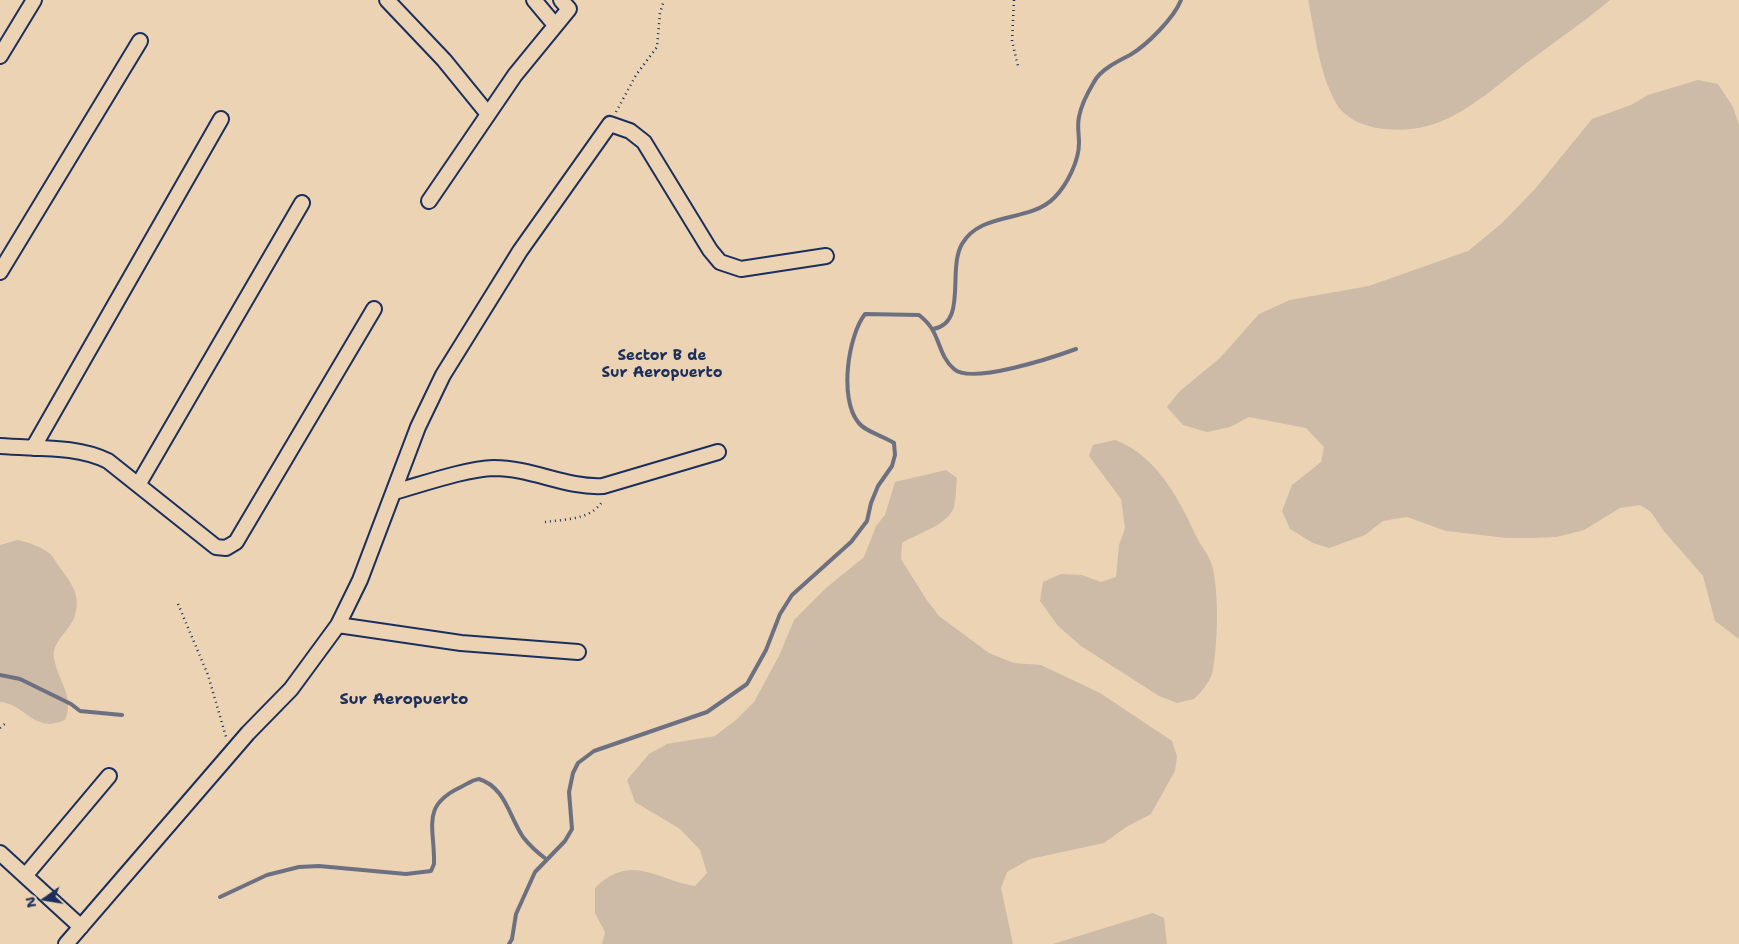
<!DOCTYPE html>
<html>
<head>
<meta charset="utf-8">
<style>
  body { margin:0 }
  #map { position:relative; width:1739px; height:944px; overflow:hidden; background:#ebd3b3; font-family:"Shantell Sans",sans-serif }
  canvas { display:block }
  .north { position:absolute; left:20px; top:874px; width:50px; height:50px; -webkit-text-stroke:4px #ebd3b3; paint-order:stroke; rotate:257deg; font-size:14px; font-weight:700; line-height:20px; text-align:center; color:#1b2f5e }
  .north::after { content:''; display:block; margin:auto; width:18px; height:22px; background:#1b2f5e; clip-path:polygon(50% 0,100% 100%,50% 72%,0 100%) }
</style>
</head>
<body>
<div id="map">
<canvas width="1739" height="944"></canvas>
<div class="north">N</div>
</div>
<script>
const c = document.querySelector('canvas').getContext('2d');
c.lineJoin = 'round';
function fillPath(path, color) { c.fillStyle = color; c.fill(path, 'evenodd'); }
function stroke(path, color, width, dash) { c.strokeStyle = color; c.lineWidth = width; c.lineCap = dash ? 'butt' : 'round'; c.setLineDash(dash || []); c.stroke(path); }
function drawText(font, color, halo, rows, align = 'center') {
  c.font = font + ' "Shantell Sans",sans-serif'; c.lineWidth = 4.5; c.setLineDash([]); c.textBaseline = 'middle'; c.strokeStyle = halo; c.fillStyle = color; for (const [text, x, y, turn = 0] of rows) {
    c.save(); c.translate(x, y); c.rotate((+turn || 0) * Math.PI / 180); c.textAlign = isNaN(turn) ? turn : align; if (halo) c.strokeText(text, 0, 0); c.fillText(text, 0, 0); c.restore();
  }
}
const green = new Path2D(`
  M1308,0H1610C1583,23 1553,43 1525,64C1498,85 1469,111 1437,123C1407,134 1354,134 1336,103C1319,73 1315,33 1308,0Z
  M1698,80L1718,84L1733,107L1739,125V639L1715,621L1703,576L1663,530L1651,512L1640,505L1620,508L1584,530L1556,537L1532,538H1507L1446,531L1407,517L1383,521L1365,535L1329,548L1313,543L1290,529L1282,511L1292,485L1321,462L1324,447L1306,428L1249,417L1230,427L1207,432L1183,425L1167,407L1180,391L1220,358L1259,314L1290,300L1369,286L1468,251L1501,224L1535,189L1592,119L1631,105L1648,95Z
  M1115,440C1158,456 1180,501 1198,540C1202,547 1207,553 1210,560C1220,583 1218,649 1212,674C1209,683 1201,692 1194,699L1177,703L1159,696L1081,646L1058,626L1040,601L1043,582L1061,574L1082,575L1101,582L1116,577L1119,545L1125,528L1121,499L1089,456L1093,445Z
  M946,470L957,478C956,487 956,498 954,507C948,525 918,533 902,543L901,559L926,599L939,616L989,653L1014,663L1041,665L1100,693L1172,741L1177,756L1175,771L1151,814L1126,827L1104,843L1030,859L1007,872L1001,888L1013,944H602L605,932L595,913V888C631,852 656,880 695,886L707,873L700,850L680,829L635,802L627,780L649,754L667,744L715,736L736,720L754,702L779,656L794,620L826,588L864,557L876,526L885,515L895,482Z
  M18,540C29,543 40,546 49,553C54,557 57,564 61,569C72,584 82,597 74,618C69,631 51,643 54,658C58,681 75,697 65,720C33,734 26,704 0,702V545Z
  M1153,913L1164,918L1167,944H1053Z`);
const stream = new Path2D(`
  M933,329C968,323 947,270 962,244C981,211 1029,223 1054,198C1067,185 1079,161 1079,143C1079,134 1077,125 1079,117C1081,105 1088,92 1094,82C1100,70 1118,61 1130,55C1147,45 1174,18 1181,0
  M0,675L20,679L71,704L80,711L122,715
  M220,897L267,875L299,867L319,866L406,874L431,871L434,864C435,827 420,806 461,787C467,784 472,780 479,779C505,787 509,816 523,837C530,846 538,853 546,859
  M509,944L512,939L516,914L535,872L565,841L572,829L569,792L573,773L578,763L594,751L707,712L747,684L766,650L780,614L792,595L851,542L867,521L871,503L878,486L892,466L895,455L894,443C884,436 865,432 858,422C839,398 848,336 865,314L919,315C924,319 929,324 932,329C940,342 941,358 954,369C971,385 1054,357 1076,349`);
const path = new Path2D(`
  M1014,0L1012,41L1018,66
  M616,112L636,75L657,47L660,13L664,0
  M545,522C566,519 592,520 603,500
  M178,604L208,675L226,737
  M0,728L6,723`);
const minor = new Path2D(`
  M387,0L444,60L488,114
  M534,0L555,25
  M0,56L34,0
  M429,201L515,75L569,9L561,0
  M0,272L140,41
  M0,446C35,449 76,445 108,461L216,547L226,548L236,542L374,309
  M33,448L221,119
  M138,485L302,203
  M394,492C423,484 465,469 494,468C532,468 566,488 603,486L718,452
  M338,625L461,643L578,652
  M0,853L81,927
  M25,876L109,776
  M66,944L248,733L291,689L338,625L360,580L418,427L443,375L520,251L610,124L630,131L644,142L710,250L720,262L741,269L826,256`);
const neighbourhoodNames = [
  ["Sector B de",662,356],
  ["Sur Aeropuerto",662,373]
];
const quarterNames = [
  ["Sur Aeropuerto",404,700]
];
fillPath(green, '#cdbba7');
stroke(stream, '#6d7080', 4);
stroke(minor, '#1b2f5e', 18);
stroke(path, '#1b2f5e', 2.5, [1, 4]);
stroke(minor, '#ebd3b3', 14);
drawText('bold 15px', '#1b2f5e', '#ebd3b3', neighbourhoodNames);
drawText('bold 16px', '#1b2f5e', '#ebd3b3', quarterNames);
</script>
</body>
</html>
